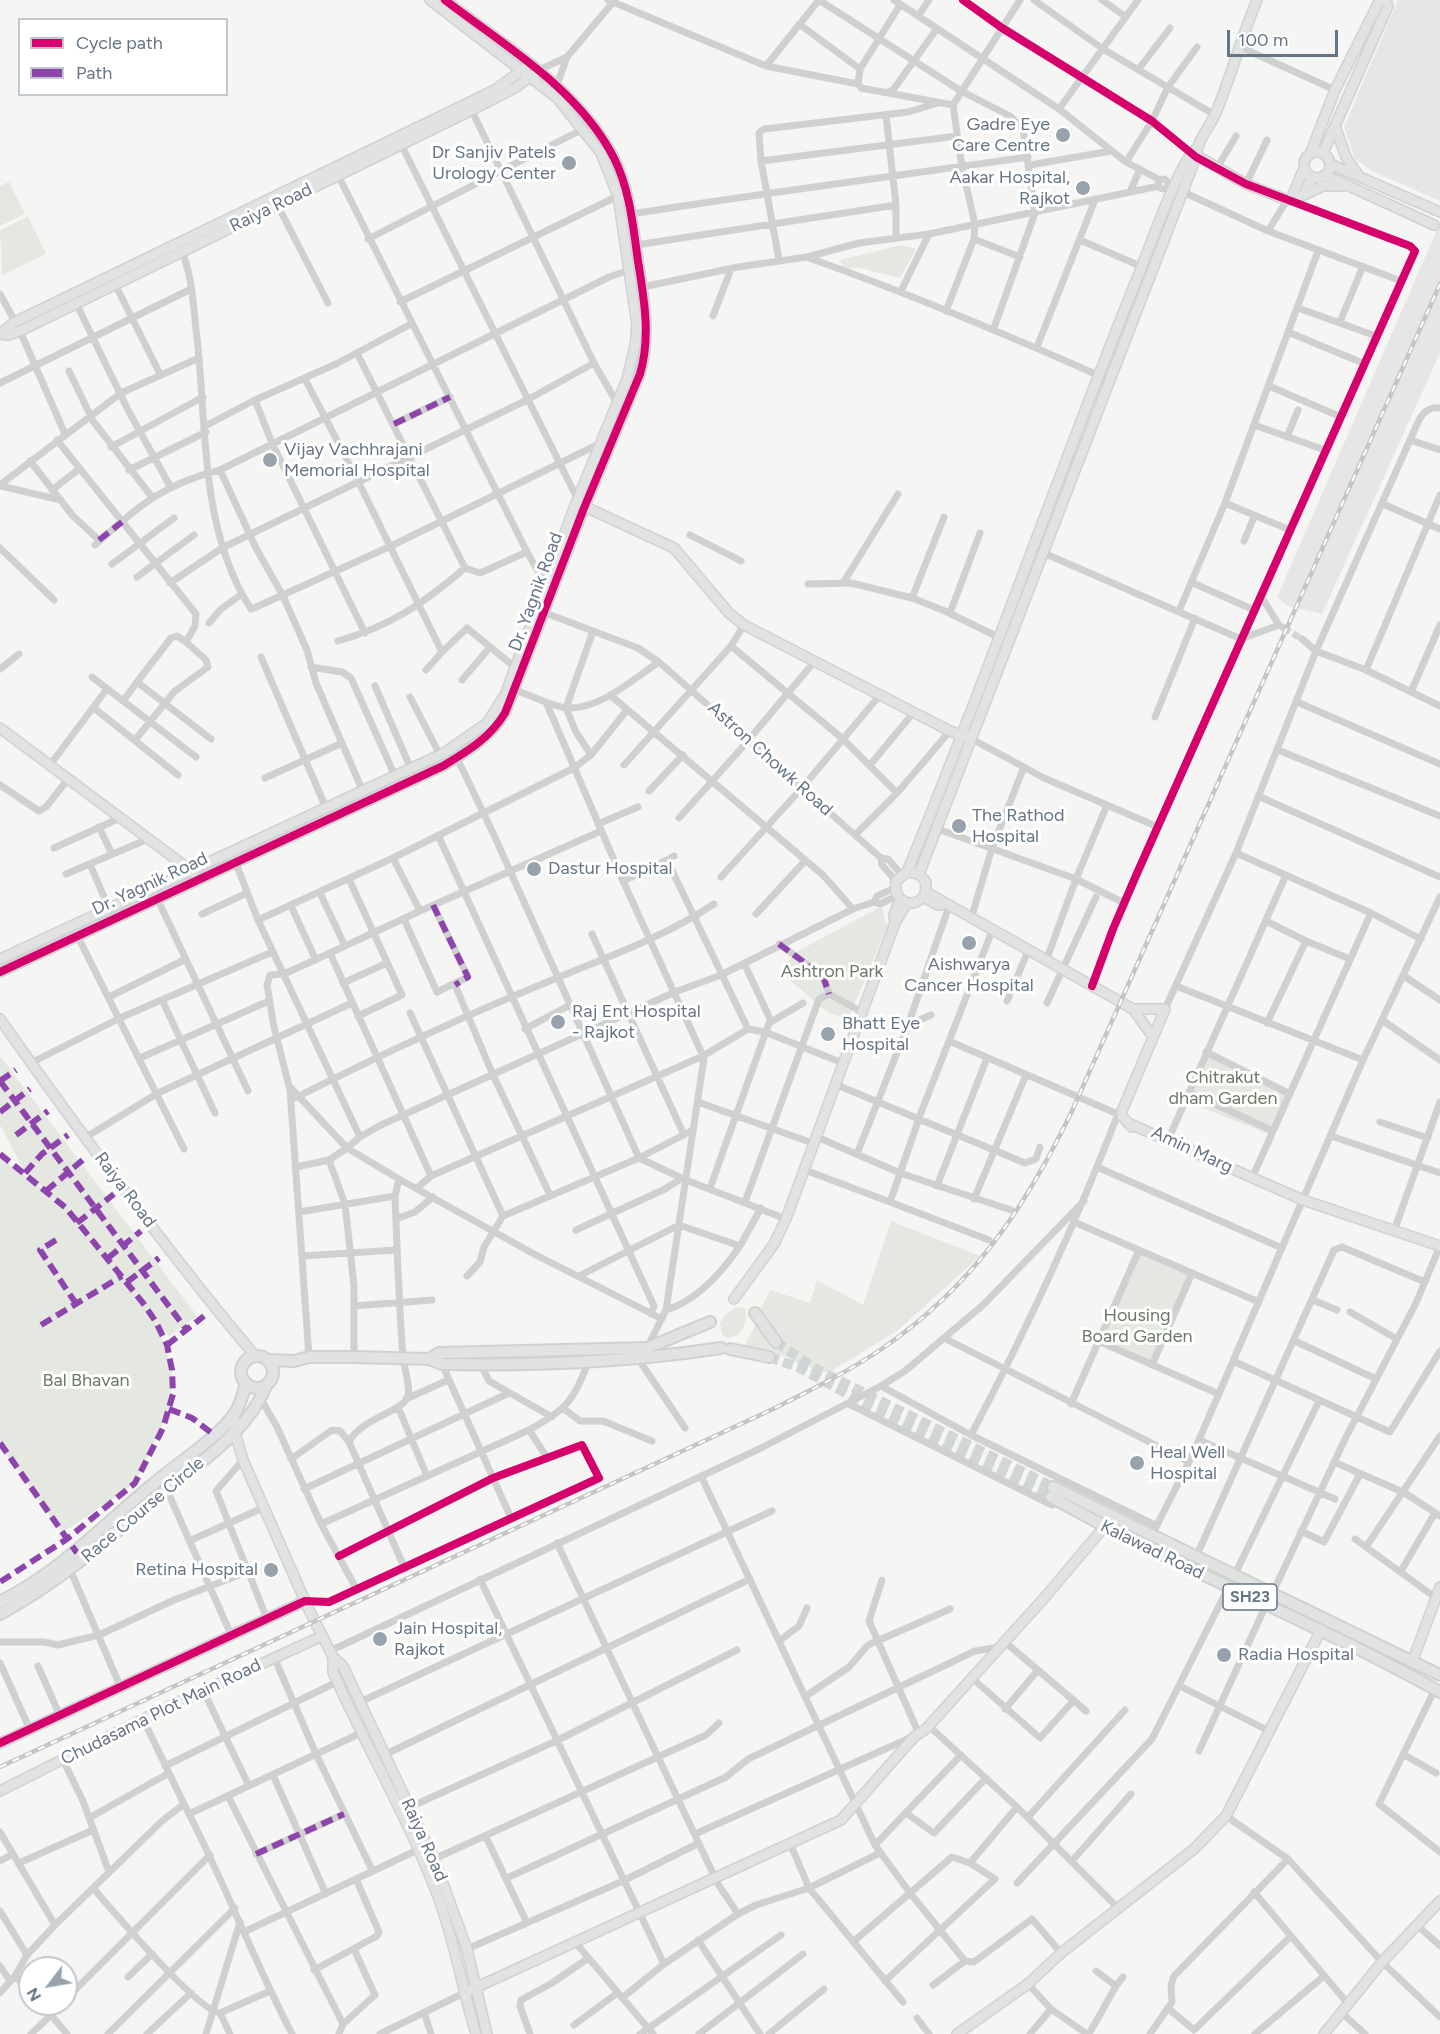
<!DOCTYPE html>
<html>
<head>
<meta charset="utf-8">
<style>
  body { margin:0 }
  #map { position:relative; width:1440px; height:2034px; overflow:hidden; background:#f5f5f3; font-family:Figtree,sans-serif }
  canvas { display:block }
  .legend { position:absolute; left:18px; top:18px; width:210px; height:78px; box-sizing:border-box; background:#fff; border:2px solid #c1c8ce; margin:0; padding:8px 10px; list-style:none; font-size:18px; color:#647585 }
  .legend li { display:flex; align-items:center; gap:12px; height:30px }
  .legend b { width:30px; border:2px solid #c1c8ce }
  .north { position:absolute; left:18px; top:1956px; width:60px; height:60px; box-sizing:border-box; background:#fff; border:2px solid #c1c8ce; border-radius:50%; rotate:239deg; font-size:16px; font-weight:700; line-height:24px; text-align:center; color:#647585 }
  .north::after { content:''; display:block; margin:auto; width:21px; height:27px; background:#97a2ac; clip-path:polygon(50% 0,100% 100%,50% 72%,0 100%) }
  .scale { position:absolute; left:1227px; top:30px; width:111px; height:27px; box-sizing:border-box; border:3px solid #647585; border-top:0; padding-left:8px; font-size:18px; line-height:21px; white-space:nowrap; color:#647585; -webkit-text-stroke:4px #fff; paint-order:stroke }
</style>
</head>
<body>
<div id="map">
<canvas width="1440" height="2034"></canvas>
<ul class="legend">
<li><b style="height:8px;background:#d6006c"></b>Cycle path</li>
<li><b style="height:8px;background:#8e44ad"></b>Path</li>
</ul>
<div class="north">N</div>
<div class="scale">100 m</div>
</div>
<script>
const c = document.querySelector('canvas').getContext('2d');
c.lineJoin = 'round';
function fillPath(path, color) { c.fillStyle = color; c.fill(path, 'evenodd'); }
function stroke(path, color, width, dash) { c.strokeStyle = color; c.lineWidth = width; c.lineCap = dash ? 'butt' : 'round'; c.setLineDash(dash || []); c.stroke(path); }
function drawText(font, color, halo, rows, align = 'center') {
  c.font = font + ' Figtree,sans-serif'; c.lineWidth = 6; c.setLineDash([]); c.textBaseline = 'middle'; c.strokeStyle = halo; c.fillStyle = color; for (const [text, x, y, turn = 0] of rows) {
    c.save(); c.translate(x, y); c.rotate((+turn || 0) * Math.PI / 180); c.textAlign = isNaN(turn) ? turn : align; if (halo) c.strokeText(text, 0, 0); c.fillText(text, 0, 0); c.restore();
  }
}
const built = new Path2D(`
  M1398,0H1440V201L1372,171L1355,159L1344,127Z
  M1440,223V353L1322,614L1288,606L1277,597Z`);
const green = new Path2D(`
  M9,182L25,214L0,226V186Z
  M28,216L46,254L2,275L0,230Z
  M901,245L916,249L900,278L860,268L844,269L840,260Z
  M882,906L885,922L889,923L848,1019L828,1013L783,974L786,964L798,951Z
  M1206,1052L1290,1094L1271,1135L1185,1101Z
  M0,1056L197,1316L169,1336L156,1322L172,1370L169,1409L135,1483L62,1533L0,1445V1158L47,1192L25,1173L0,1125Z
  M891,1221L980,1256L897,1331L828,1373L796,1363L791,1358L744,1346L759,1319L758,1315L770,1290L810,1303L817,1280L863,1305Z
  M1139,1250L1192,1273L1152,1365L1098,1341Z
  M737,1307L745,1308C749,1321 742,1338 726,1338L722,1334L720,1323L727,1313Z`);
const streetTunnel = new Path2D(`
  M1284,628L1302,639`);
const primaryTunnel = new Path2D(`
  M776,1342L814,1368L1053,1487
  M769,1357L798,1367L881,1412L1051,1497`);
const street = new Path2D(`
  M608,0L766,66L858,84
  M819,0L961,91L1010,116L1023,129L1035,213L994,328
  M894,0L1059,109L1126,162L1160,180
  M963,0C1038,53 1120,94 1190,152
  M1034,0L1103,49L1215,115
  M1102,0L1126,17
  M900,5L860,69L858,84L861,88L953,105
  M918,16L929,0
  M799,24L860,69
  M1238,46L1335,90
  M766,66L819,0
  M1138,70L1170,28
  M537,71L567,57
  M557,85L567,57L615,0
  M888,92L893,90L936,30
  M470,107L594,363L617,403
  M1059,109L1138,0
  M886,115L896,205V238
  M400,142L578,500
  M761,161L957,136
  M1126,162L1152,121L1168,87L1197,47
  M1030,165L1111,151
  M1217,168L1236,136
  M338,175L527,552L547,587
  M1158 184a5 5 0 1 1 10 0a5 5 0 1 1-10 0Z
  M1246,184L1267,140
  M1168,185L1268,231L1401,281
  M1130,192L1140,169
  M277,204L328,303
  M631,214C763,193 896,176 1028,157
  M368,239L583,129
  M974,239L1020,257
  M1080,240L1152,271
  M636,245L896,205
  M180,248C192,272 193,303 196,329C207,418 199,513 242,594L221,609L209,623
  M809,258C911,294 1010,336 1109,380
  M779,260L761,161L759,133L764,129L908,112L938,103
  M111,276L160,374
  M638,288L738,267L807,257L859,243L929,234L1159,186
  M901,291L929,234
  M0,294L20,331L65,434
  M400,302L618,196
  M76,303L128,410L170,486
  M1298,308L1376,336
  M946,311L974,239L975,224L962,167L953,105L1020,0
  M713,316L731,269
  M1340,322L1363,266
  M1288,332L1365,364
  M1037,347L1095,200
  M357,353L465,568
  M69,371L93,421L152,497
  M305,379L358,481L442,652L467,628L517,669
  M0,383L191,289
  M1269,386L1341,417
  M255,400L272,443L365,633
  M394,424L450,397
  M1254,425L1325,450
  M205,426L255,400L336,364L411,324
  M1287,437L1298,410
  M57,440L196,614L195,626L186,642L177,636L171,638L137,682
  M1410,440L1440,450
  M111,447L203,397
  M30,461L73,516L99,540
  M129,470L206,432
  M220,470L256,548L283,596L307,650L316,683L367,801
  M0,485L121,393L199,358
  M0,486L61,500
  M52,490L79,469
  M1225,503L1290,530
  M1383,504L1440,529
  M690,535L741,561
  M1244,541L1254,517
  M95,545C137,507 163,484 220,470L609,277L639,267
  M0,548L54,600
  M1039,551L1241,639L1279,625
  M112,564L174,518
  M137,577L194,535
  M170,583L222,548L527,400L594,363
  M843,583L898,494
  M1193,583L1254,610
  M808,584L851,583L912,598L945,611L1000,638
  M242,594L251,609L254,608L391,546L601,443
  M1261,596L1279,625L1284,628
  M912,598L944,517
  M540,611L638,648L659,662C633,679 601,709 568,708C561,708 553,704 546,702
  M1179,611L1225,503L1318,251
  M950,613L980,533
  M1302,639L1316,651L1366,670L1440,706
  M338,641C391,626 424,603 465,568L480,573L527,552
  M731,646L843,739L897,793
  M261,657L326,808
  M659,662L881,858
  M311,667L342,672L351,678L395,776
  M0,669L19,654
  M426,670L442,652
  M1366,670L1440,495
  M92,677L196,757
  M462,680L490,647
  M375,686L411,769
  M510,688L546,702L623,881L704,1058L666,1310L648,1346
  M1411,692L1440,625
  M610,695L823,875L853,909
  M410,697L440,755
  M123,701L137,682L211,739
  M1297,702L1440,764
  M94,708L178,775
  M1155,717L1195,618
  M972,739L1044,778L1158,827
  M135,740L175,691L208,667L206,660L186,642
  M1278,750L1440,816
  M591,755L576,732L566,708L593,631
  M457,758L493,833L639,1158L686,1180L786,1219
  M50,765L107,689
  M624,765L731,646L744,625
  M870,765L914,712
  M265,778L342,743
  M0,785L39,811L46,807L68,779
  M649,791L683,755
  M1258,796L1440,877
  M1107,805L1076,879L1124,903
  M679,818L739,751L815,661
  M598,824L638,807
  M99,827L112,854
  M935,828L1076,879L1046,961
  M438,835L654,1306L651,1314
  M855,835L897,793L950,731
  M54,848L120,818
  M1236,853L1371,913L1252,1178
  M674,856L667,860L748,1029L765,1032L845,1064
  M235,861L258,920L360,1137
  M90,864L113,918
  M66,874L148,839
  M721,877L802,788L880,695
  M349,879L402,995L358,1016
  M623,881L667,860
  M896,881L882,865L881,858L888,859L902,875
  M895,888L877,896L874,902L880,904L897,896
  M320,893L345,946
  M157,898L248,1091
  M291,906L316,960
  M420,911L601,831
  M1371,913L1421,939
  M202,914L247,893
  M756,914L805,861
  M404,919L437,992L468,977L433,905
  M971,919L992,848L1024,767
  M258,920L393,858L574,768L591,755L627,710
  M1266,921L1306,941
  M592,934L684,1135
  M77,935L184,1149
  M779,944L823,976L829,994
  M330,953L420,911L393,858
  M744,963L771,1021
  M1404,976L1440,1000
  M343,983L387,963
  M455,985L493,1075L550,1195
  M1092,986L1113,929L1138,871L1415,251L1410,246L1287,200L1268,231
  M1176,986L1363,1060
  M109,997L186,959
  M162,1000L215,1113
  M1007,1001L1028,951
  M1047,1003L1096,897
  M1165,1009L1236,853L1316,651L1410,440C1417,426 1421,405 1440,408
  M410,1013L503,1216
  M1382,1020L1440,1060
  M1267,1023L1306,941L1350,959
  M908,1025L931,1015
  M525,1029L570,1005
  M949,1041L1120,1115
  M1206,1052L1290,1094
  M140,1058L269,1001
  M31,1063L120,1018L272,952
  M837,1085L1025,1163L1036,1159L1040,1147
  M290,1087L347,1148L360,1137L381,1125L675,992L721,975L853,909L874,902
  M1189,1092L1273,1131
  M295,1098C380,1055 468,1014 557,978C610,956 666,936 714,904
  M698,1102L815,1144
  M1380,1122L1428,1138
  M1331,1136L1440,1173
  M86,1137L158,1093L352,1003
  M817,1137L900,1173L1011,1210
  M1168,1140L1286,875
  M857,1154L908,1025L949,906
  M296,1167L329,1160
  M1097,1167L1282,1248
  M805,1170L890,1202L922,1110L992,931
  M399,1179L534,1254L662,1319
  M937,1186L987,1058
  M417,1188L431,1176L703,1056L748,1029
  M710,1188L769,1023L803,1003
  M974,1199L1026,1075
  M745,1202L819,999L829,994L864,1013
  M890,1202L989,1240
  M299,1212L395,1196
  M396,1219L415,1212L433,1197
  M1074,1222L1259,1302
  M576,1230L665,1189L682,1178
  M1394,1231L1440,1102
  M740,1246L761,1208
  M302,1256L397,1250
  M467,1276L480,1262L484,1247L503,1216L639,1158L693,1130
  M579,1276L679,1225L740,1246C722,1272 697,1301 666,1310
  M1313,1300L1337,1310
  M354,1306L432,1300
  M1350,1312L1397,1339
  M944,1338L1189,1462
  M1098,1341L1219,1394
  M1295,1341L1376,1379
  M309,1357L290,1090L274,1027L267,985L270,975L284,974L330,953L431,1176
  M639,1360L685,1428
  M1233,1361L1390,1432L1440,1351
  M442,1364L511,1518
  M481,1365L489,1381L552,1417
  M1152,1365L1192,1273
  M881,1386L971,1435L1157,1526
  M261,1399L277,1427L321,1524L357,1590
  M406,1399L448,1380
  M849,1404L1052,1505L1060,1502
  M1071,1404L1139,1250
  M398,1407L427,1476
  M564,1409L580,1421H603L652,1441
  M529,1430L546,1456
  M971,1435C1026,1331 1076,1223 1118,1114
  M1199,1440L1335,1499
  M349,1442C360,1420 397,1413 407,1399C412,1390 404,1367 403,1358C399,1304 397,1250 395,1196L399,1179L347,1148L329,1160L345,1204L354,1286V1357
  M291,1459L332,1430L340,1431L349,1442L405,1569
  M243,1460L216,1491L267,1619
  M1334,1462L1405,1493L1440,1516
  M701,1476L875,1845L910,1893L965,1961L974,1962L1032,1919L1061,1953
  M304,1489L509,1393
  M167,1490L232,1637
  M321,1524L529,1430C565,1410 574,1402 588,1362
  M1301,1531L1324,1542L1360,1474
  M1152,1535L1192,1456L1363,1060L1440,897
  M1355,1539L1366,1547
  M189,1541L265,1507
  M557,1543L718,1884L738,1914L664,1964L622,1998
  M1196,1557L1334,1250L1342,1247L1425,1282
  M69,1567L120,1686
  M1401,1571L1435,1513
  M1235,1574L1319,1401
  M480,1579L664,1964
  M882,1580L869,1621L919,1734
  M1273,1592L1345,1439L1416,1303L1440,1246
  M1436,1598L1366,1547L1440,1436
  M305,1601L329,1602L599,1478L582,1445L493,1478L339,1556
  M779,1641L799,1626L807,1608
  M0,1642H44L58,1645L99,1635L174,1600L247,1572
  M1005,1642L1086,1711
  M330,1651L759,1449L881,1386L905,1371L983,1305L1084,1201
  M274,1657L316,1754L372,1870
  M0,1663L30,1730
  M38,1666L60,1716
  M972,1678L1040,1738L1074,1700
  M1180,1686L1269,1731
  M1435,1689L1379,1804L1440,1852
  M203,1690L249,1786
  M806,1696L849,1667L868,1645L950,1609
  M360,1702L772,1511
  M1005,1709L1038,1670
  M143,1719L184,1804
  M1199,1751L1266,1605
  M1403,1754L1436,1773
  M384,1755L750,1579
  M63,1760L83,1801L109,1872
  M165,1766L337,1682
  M273,1775L326,1894
  M228,1796L343,2024
  M410,1807L556,1741L737,1650
  M1017,1807L1118,1908
  M906,1813L934,1833L986,1778
  M189,1814L361,1733
  M1226,1816L1288,1859L1382,1962L1440,2017
  M1028,1817L1125,1710
  M89,1818L169,1773
  M0,1832L55,1925L27,1955L0,1911
  M695,1834L912,1737
  M486,1837L526,1921
  M790,1843L809,1888L903,2002
  M875,1845L961,1755
  M256,1854L344,1814
  M434,1859L706,1735L719,1723
  M0,1861L13,1854
  M1072,1861L1131,1794
  M19,1863L93,1830
  M507,1878L726,1777L748,1759L975,1651L1000,1647
  M1017,1883L1152,1739L1229,1586
  M93,1888C112,1910 199,2012 220,2013L270,1991
  M1254,1892L1349,2005
  M738,1914L756,1905L809,1888L880,1853
  M55,1925L162,1821L184,1804C223,1879 253,1959 292,2034
  M1417,1925L1440,1946
  M244,1932L428,1845
  M698,1940L760,2034
  M575,1942L653,2034
  M853,1942L952,1857L970,1863L1017,1807L929,1726
  M467,1949L623,1881L699,1843
  M27,1955L15,1976L30,1992
  M0,1966L10,1981
  M314,1970L377,1936L379,1932L356,1879
  M128,1977L152,1954
  M885,1981L995,1879L970,1863
  M1028,1984L1051,2009L1087,2034
  M933,1985L965,1961
  M1116,1986L1123,1977
  M0,1993L15,1976
  M66,1999L210,1855
  M41,2004L51,2015L61,2004
  M1169,2009L1194,2030L1290,1937
  M424,2012L431,2034
  M220,2013L230,2034
  M1342,2013L1365,2034
  M917,2018L929,2034
  M574,2025L616,1994
  M31,2034L51,2015L67,2034
  M108,2034L235,1908
  M147,2034L191,1993
  M206,2034L240,1922
  M339,2034L343,2024L375,1995L354,1949
  M380,2034L464,1993
  M530,2034L520,2006L521,2000L552,1983L587,1959
  M640,2034L781,1935
  M699,2034L803,1954
  M769,2034L824,1989
  M1030,2034L1051,2009
  M1089,2034L1116,1986L1096,1971
  M1150,2034L1172,2002L1171,1985L1174,1976L1288,1859
  M1255,2034L1324,1976`);
const secondary = new Path2D(`
  M1335,126L1346,157L1358,175
  M1304 165a13 13 0 1 1 26 0a13 13 0 1 1-26 0Z
  M1311,152L1335,90L1380,0
  M1192,153L1246,184L1287,200L1304,195L1312,177
  M1323,153L1388,6L1386,0
  M1330,164L1440,212
  M1325,175L1434,225
  M1304,195L1323,186H1344
  M1292,197L1304,168
  M0,334L15,322L468,103L496,89L526,67
  M1,334L8,335L20,331L472,110L515,88L534,74
  M581,505L674,548L729,613L744,625L950,731L967,737
  M0,728L193,872
  M907,872L919,874L926,882L925,895C913,911 892,901 896,881L907,872C989,674 1059,470 1140,271C1149,249 1181,157 1197,148
  M919,874L1173,217L1196,157C1197,141 1208,129 1215,115C1231,77 1241,38 1257,0
  M926,892L1133,1009L1153,1037
  M924,897L938,905L945,904
  M895,923L894,915L900,899
  M0,959L444,753L487,723L505,695L574,508L627,379L635,346L637,325L618,196L601,153L557,98L430,0
  M0,972L443,766C468,751 490,738 505,713L584,508L640,374C651,337 644,298 638,261C633,226 630,190 614,158C579,89 505,46 445,0
  M0,1019C81,1134 165,1249 256,1357
  M1128,1123L1303,1200L1440,1246
  M1132,1127L1122,1116V1111L1165,1009H1133
  M734,1299L774,1244L786,1219L895,923L907,903
  M234,1413L235,1433L243,1460L309,1610L333,1657L343,1666L434,1859L467,1949L487,2034
  M333,1657V1672C366,1747 409,1819 438,1897C455,1942 462,1988 476,2034
  M1413,1660L1440,1587
  M0,1743L305,1601
  M0,1791L159,1711L322,1636
  M464,1993L841,1820L915,1736L926,1729L1046,1596L1104,1527
  M957,2034L1028,1984L1061,1953L1194,1849L1226,1816L1320,1632
  M1324,2034L1382,1962L1440,1901`);
const primary = new Path2D(`
  M755,1313L776,1342
  M730,1349L769,1357
  M241 1372a16 16 0 1 1 32 0a16 16 0 1 1-32 0Z
  M429,1359L439,1353L647,1348L710,1322
  M267,1360L294,1361L309,1357H354L429,1359L442,1364C536,1366 629,1362 721,1348
  M1053,1487L1440,1675
  M1051,1497C1177,1568 1313,1621 1440,1692
  M0,1602C62,1570 100,1528 152,1485C177,1463 216,1440 235,1413C241,1404 243,1394 246,1383
  M0,1614C63,1580 115,1533 169,1488C205,1458 248,1431 266,1386`);
const rail = new Path2D(`
  M0,1767L771,1410C809,1391 848,1372 883,1348C973,1286 1025,1208 1072,1111L1440,284`);
const quiet = new Path2D(`
  M394,424L450,397
  M99,540L122,522
  M433,905L468,977L455,985
  M779,944L823,976L829,994
  M0,1081L186,1329
  M0,1081L16,1070
  M0,1112L30,1089
  M16,1135L48,1111
  M0,1154L66,1208L143,1303L156,1322L167,1345L172,1370L173,1394L163,1428L135,1483L67,1539L0,1582
  M25,1173L42,1154L68,1135
  M46,1191L85,1158
  M77,1223L114,1194
  M56,1240L40,1250L77,1305
  M108,1258L141,1231
  M127,1282L159,1258
  M41,1325L122,1276
  M167,1345L204,1316
  M169,1409L192,1418L213,1434
  M0,1443L77,1553
  M256,1854L344,1814`);
const cycleway = new Path2D(`
  M963,0L1002,28L1152,121L1196,157L1246,184L1410,246L1415,251L1138,871L1113,929L1092,986
  M0,972L443,766C468,751 490,738 505,713L584,508L640,374C651,337 644,298 638,261C633,226 630,190 614,158C579,89 505,46 445,0
  M0,1743L305,1601L329,1602L599,1478L582,1445L493,1478L339,1556`);
const markers = [
  [1063,135,8,"#97a2ac"],
  [569,163,8,"#97a2ac"],
  [1083,188,8,"#97a2ac"],
  [270,460,8,"#97a2ac"],
  [959,826,8,"#97a2ac"],
  [534,869,8,"#97a2ac"],
  [969,943,8,"#97a2ac"],
  [558,1022,8,"#97a2ac"],
  [828,1034,8,"#97a2ac"],
  [1137,1463,8,"#97a2ac"],
  [271,1570,8,"#97a2ac"],
  [380,1639,8,"#97a2ac"],
  [1224,1655,8,"#97a2ac"]
];
const shields = [
  [1250,1597,54]
];
const shieldNames = [
  ["SH23",1250,1597]
];
const poiNames = [
  ["Gadre Eye",1050,125,"right"],
  ["Care Centre",1050,146,"right"],
  ["Dr Sanjiv Patels",556,153,"right"],
  ["Urology Center",556,174,"right"],
  ["Aakar Hospital,",1070,178,"right"],
  ["Rajkot",1070,199,"right"],
  ["Vijay Vachhrajani",284,450],
  ["Memorial Hospital",284,471],
  ["The Rathod",972,816],
  ["Hospital",972,837],
  ["Dastur Hospital",548,869],
  ["Aishwarya",969,965,"center"],
  ["Cancer Hospital",969,986,"center"],
  ["Raj Ent Hospital",572,1012],
  ["- Rajkot",572,1033],
  ["Bhatt Eye",842,1024],
  ["Hospital",842,1045],
  ["Heal Well",1150,1453],
  ["Hospital",1150,1474],
  ["Retina Hospital",258,1570,"right"],
  ["Jain Hospital,",394,1629],
  ["Rajkot",394,1650],
  ["Radia Hospital",1238,1655]
];
const streetNames = [
  ["Raiya Road",271,208,-26],
  ["Dr. Yagnik Road",536,592,-70],
  ["Astron Chowk Road",770,759,42],
  ["Dr. Yagnik Road",150,884,-25],
  ["Amin Marg",1192,1150,25],
  ["Raiya Road",125,1190,53],
  ["Race Course Circle",143,1510,-40],
  ["Kalawad Road",1152,1550,26],
  ["Chudasama Plot Main Road",161,1712,-26],
  ["Raiya Road",424,1840,66]
];
const parkNames = [
  ["Ashtron Park",832,972],
  ["Chitrakut",1223,1078],
  ["dham Garden",1223,1099],
  ["Housing",1137,1316],
  ["Board Garden",1137,1337],
  ["Bal Bhavan",86,1381]
];
fillPath(built, '#e5e7e6');
fillPath(green, '#e4e8e1');
stroke(streetTunnel, '#d1d5d8', 7, [7, 3.5]);
stroke(primaryTunnel, '#d1d5d8', 10, [10, 5]);
stroke(secondary, '#d0d2d3', 12);
stroke(primary, '#d0d2d2', 14);
stroke(street, '#cfd0d0', 7);
stroke(secondary, '#e1e2e2', 9);
stroke(primary, '#e1e2e2', 10);
stroke(rail, '#c5c5c6', 4.5);
stroke(rail, '#fff', 2, [7]);
stroke(quiet, '#8e44ad', 6, [12, 6]);
stroke(cycleway, '#d6006c', 8);
for (const [x, y, r, color] of markers) { const dot = new Path2D(); dot.arc(x, y, r, 0, 2 * Math.PI); c.fillStyle = color; c.fill(dot); stroke(dot, '#fff', 2); }
for (const [x, y, w] of shields) { const box = new Path2D(); box.roundRect(x - w / 2, y - 13, w, 26, 4.5); c.fillStyle = '#fff'; c.fill(box); stroke(box, '#647585', 1.5); }
drawText('bold 16px', '#647585', null, shieldNames);
drawText('18px', '#647585', '#fff', poiNames, 'left');
drawText('18px', '#647585', '#fff', streetNames);
drawText('18px', '#677c63', '#fff', parkNames);
</script>
</body>
</html>
